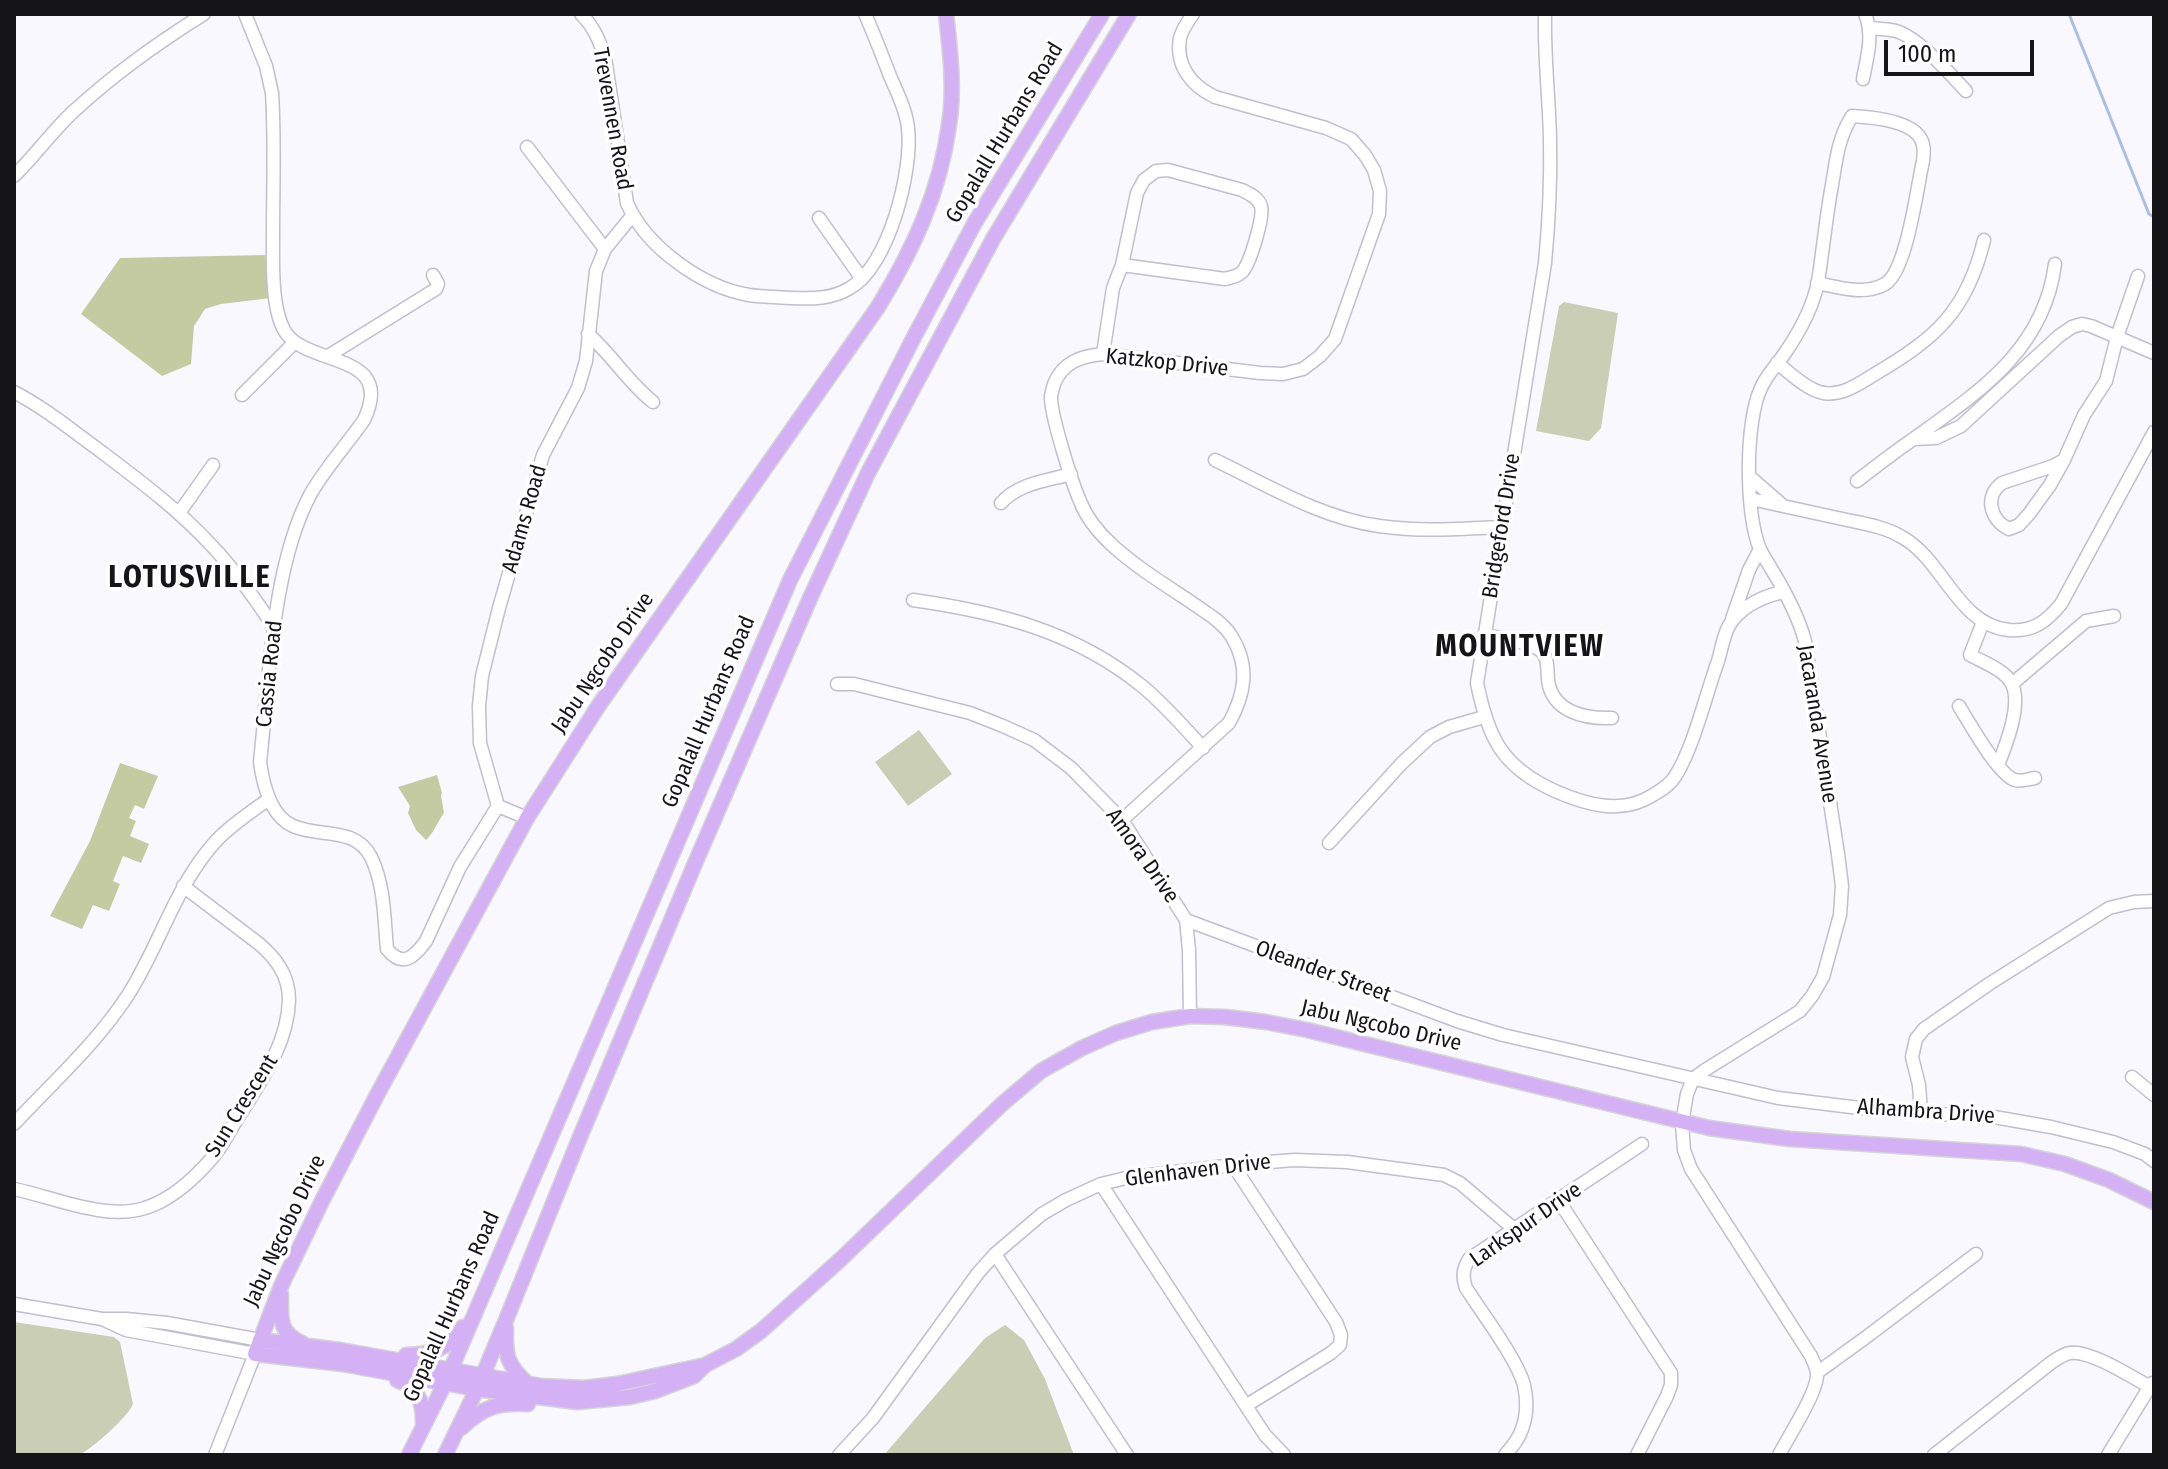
<!DOCTYPE html>
<html>
<head>
<meta charset="utf-8">
<style>
  body { margin:0 }
  #map { position:relative; width:2168px; height:1469px; overflow:hidden; background:#f9f8fe; font-family:"Fira Sans Condensed",sans-serif }
  canvas { display:block }
  .frame { position:absolute; inset:0; border:16px solid #151419; pointer-events:none }
  .scale { position:absolute; left:1884px; top:40px; width:150px; height:36px; box-sizing:border-box; border:4px solid #151419; border-top:0; padding-left:10px; font-size:24px; line-height:28px; white-space:nowrap; color:#151419; -webkit-text-stroke:6px #fff; paint-order:stroke }
</style>
</head>
<body>
<div id="map">
<canvas width="2168" height="1469"></canvas>
<div class="frame"></div>
<div class="scale">100 m</div>
</div>
<script>
const c = document.querySelector('canvas').getContext('2d');
c.lineJoin = 'round';
function fillPath(path, color) { c.fillStyle = color; c.fill(path, 'evenodd'); }
function stroke(path, color, width, dash) { c.strokeStyle = color; c.lineWidth = width; c.lineCap = dash ? 'butt' : 'round'; c.setLineDash(dash || []); c.stroke(path); }
function drawText(font, color, halo, rows, align = 'center') {
  c.font = font + ' "Fira Sans Condensed",sans-serif'; c.lineWidth = 7; c.setLineDash([]); c.textBaseline = 'middle'; c.strokeStyle = halo; c.fillStyle = color; for (const [text, x, y, turn = 0] of rows) {
    c.save(); c.translate(x, y); c.rotate((+turn || 0) * Math.PI / 180); c.textAlign = isNaN(turn) ? turn : align; if (halo) c.strokeText(text, 0, 0); c.fillText(text, 0, 0); c.restore();
  }
}
const green = new Path2D(`
  M1564,302L1618,313L1601,428L1589,441L1536,431L1559,306Z
  M919,730L952,774L908,806L875,762Z
  M14,1322L114,1337L120,1342L133,1404C128,1417 90,1451 78,1455C68,1458 27,1455 14,1455Z
  M1005,1325L1024,1340L1045,1379L1074,1455H884L985,1338Z`);
const forest = new Path2D(`
  M265,255L271,298L221,304L205,309L194,326L191,364L162,376L81,314L120,258Z
  M120,763L158,776L144,809L135,805L129,818L136,821L130,836L149,844L141,863L123,856L113,881L120,884L109,911L93,905L82,929L50,916L90,841Z
  M437,775L442,793L441,796L444,813C438,821 433,834 426,840L416,830L408,813L410,806L398,787Z`);
const stream = new Path2D(`
  M2069,14L2149,214L2154,217`);
const minor = new Path2D(`
  M245,14L266,66L272,93C275,139 273,187 273,234C273,261 271,306 284,330C305,368 397,350 364,420C346,446 325,468 310,495C272,567 269,681 260,762C263,784 270,816 293,826C320,838 355,826 371,857C385,886 384,919 387,949C403,969 415,956 426,941L460,867L498,806
  M581,14C594,27 599,40 605,57L627,203C646,247 702,287 749,295C763,297 777,297 792,298C812,299 832,299 850,288C889,266 913,170 908,128C906,110 897,92 890,76C882,55 874,34 865,14
  M1545,14C1544,56 1549,97 1550,138C1551,180 1549,221 1545,263L1477,683C1488,738 1502,767 1555,791C1587,805 1622,815 1653,795C1662,790 1671,784 1676,775C1694,746 1706,694 1718,661C1722,648 1724,631 1732,621C1744,605 1766,595 1784,592
  M1870,28C1879,29 1888,29 1896,31C1918,37 1950,74 1966,91
  M1863,79C1867,57 1874,35 1865,14
  M527,147L605,249
  M14,176C35,156 52,131 74,111C113,75 159,42 204,14
  M819,218L862,279
  M588,334C612,355 628,382 653,402
  M1103,354L1113,288L1122,265L1137,193L1144,180L1156,171L1168,170L1242,190C1249,194 1258,197 1261,206C1264,217 1250,264 1242,272C1237,277 1231,277 1225,279L1122,265
  M328,356L436,289L438,284L433,275
  M1777,363C1790,373 1807,390 1824,393C1843,396 1860,383 1875,374C1936,338 1967,311 1984,240
  M14,392C43,407 69,428 95,447C136,478 177,508 212,546C236,571 256,600 275,629
  M242,395L295,342
  M1913,439L1936,438L1961,426L2059,336L2072,327L2082,324L2091,326L2154,353
  M1215,460C1267,485 1321,518 1379,526C1420,532 1461,529 1501,527
  M2064,460L2053,466L2002,483C1984,496 1990,520 2009,529L2019,525L2029,514L2050,485L2064,460L2084,415L2106,381L2117,337L2138,276
  M1750,477L1781,504
  M1857,481C1875,467 1893,453 1912,440C1977,393 2044,351 2055,264
  M1751,499C1783,506 1815,513 1847,520C1865,524 1885,527 1900,536C1943,558 1957,625 2009,630C2033,632 2046,622 2061,604L2154,432
  M1001,503C1019,483 1046,481 1071,474
  M179,513L213,465
  M913,600C997,612 1074,631 1142,686C1165,705 1184,727 1203,748
  M1732,619L1749,570L1760,549
  M1983,622L1970,655C1983,662 2005,670 2012,684C2022,705 2006,745 1998,765
  M1484,635C1499,638 1528,641 1540,650C1549,657 1547,670 1548,680C1552,712 1585,719 1612,718
  M837,684H854L970,713L1003,726L1034,740L1071,768L1122,820L1186,920L1189,950L1190,1016
  M2012,684L2086,621L2114,616
  M1959,706C1969,722 1998,775 2015,780C2021,782 2028,779 2035,778
  M498,806L480,743L479,706L482,676L499,608L543,455L578,388L586,361L596,271L605,249L632,216
  M498,806L527,818
  M1122,820L1229,723C1245,694 1250,667 1232,637C1222,621 1206,613 1191,602C1164,584 1136,567 1112,545C1099,533 1086,517 1080,501C1072,483 1050,413 1051,396C1052,391 1053,388 1054,384C1063,362 1081,356 1103,354L1260,373L1283,374L1303,369L1320,356L1335,339L1379,214L1380,191L1374,170L1365,155L1351,139L1326,128L1215,97C1192,86 1175,66 1180,38C1182,30 1188,21 1193,14
  M1329,843L1402,763L1430,737L1449,727L1484,717
  M1186,920L1457,1021L1503,1035L1778,1098L1884,1111L1994,1117L2051,1127L2113,1142L2145,1154L2154,1161
  M2132,1077L2154,1095
  M1921,1113L1919,1085L1912,1057L1916,1039L1924,1029L1989,984L2109,908L2134,902L2154,901
  M14,1124C53,1082 96,1044 128,995C160,945 175,886 216,841C231,825 251,812 269,799
  M1233,1165L1336,1322L1341,1335L1340,1345L1331,1353L1247,1405
  M1101,1184L1265,1435L1284,1455
  M14,1189C53,1197 106,1221 145,1208C171,1200 195,1178 213,1157C222,1147 228,1133 236,1121C259,1084 288,1045 289,1000C289,975 276,958 258,943L183,886
  M1559,1201L1671,1373V1385L1667,1396L1637,1455
  M995,1254L1127,1455
  M14,1304L102,1319H126L167,1323L260,1340
  M102,1319L126,1330L255,1354L215,1455
  M1818,1372L1865,1338L1976,1254
  M839,1455L873,1418L978,1273L995,1254L1042,1214L1066,1200L1101,1184L1126,1178L1233,1165L1294,1160L1347,1162L1444,1175L1460,1183L1514,1229
  M1505,1455C1512,1447 1519,1439 1522,1429C1527,1416 1527,1399 1524,1385C1517,1359 1482,1313 1466,1288C1462,1276 1463,1269 1469,1259L1642,1144
  M1779,1455C1788,1437 1818,1392 1817,1374C1817,1368 1813,1361 1811,1356L1691,1169L1684,1150L1682,1123L1687,1094L1693,1079L1705,1070L1800,1011L1812,996L1823,977L1840,915L1842,886L1838,854L1805,641C1798,615 1786,593 1772,570C1768,563 1763,556 1760,549C1745,515 1745,421 1761,388C1767,374 1777,365 1785,353C1800,331 1813,307 1818,282C1823,250 1826,217 1832,185C1836,161 1838,138 1852,116C1870,117 1907,120 1919,136C1925,144 1924,152 1923,161C1917,187 1907,271 1885,284C1864,296 1838,287 1817,283
  M1934,1455L2052,1362C2058,1358 2064,1354 2070,1353C2090,1350 2132,1377 2150,1387
  M2108,1455L2152,1383`);
const major = new Path2D(`
  M946,14C950,50 955,88 949,125C940,192 913,250 878,307L599,705L527,818L377,1095L323,1199L281,1286L255,1354L343,1364L477,1389L577,1402L630,1397L655,1391L694,1376L705,1365L736,1349L761,1331L841,1259L1002,1104L1041,1071L1082,1048L1116,1033L1152,1022L1190,1016L1225,1017L1266,1022L1307,1030L1709,1128L1790,1139L2021,1154L2065,1164L2109,1180L2154,1202
  M281,1294C281,1317 278,1333 302,1343
  M506,1328C505,1356 507,1365 528,1384
  M260,1340L340,1350L541,1386L584,1388L617,1384L701,1366
  M406,1355C428,1355 452,1348 463,1327
  M397,1380C418,1388 423,1400 423,1422
  M461,1428C483,1407 498,1402 528,1404
  M409,1455L445,1383L790,580L914,337L974,224L1102,14
  M445,1455L477,1389L506,1320L580,1137L696,861L811,596L868,473L993,239L1129,14`);
const streetNames = [
  ["Trevennen Road",612,119,80],
  ["Gopalall Hurbans Road",1005,133,-59],
  ["Katzkop Drive",1167,363,6],
  ["Adams Road",525,519,-74],
  ["Bridgeford Drive",1502,526,-81],
  ["Jabu Ngcobo Drive",603,663,-56],
  ["Cassia Road",270,674,-84],
  ["Gopalall Hurbans Road",709,712,-67],
  ["Jacaranda Avenue",1817,724,81],
  ["Amora Drive",1142,856,55],
  ["Oleander Street",1323,972,20],
  ["Jabu Ngcobo Drive",1381,1026,13],
  ["Sun Crescent",242,1106,-58],
  ["Alhambra Drive",1926,1112,4],
  ["Glenhaven Drive",1198,1171,-7],
  ["Larkspur Drive",1526,1225,-35],
  ["Jabu Ngcobo Drive",285,1231,-65],
  ["Gopalall Hurbans Road",452,1307,-66]
];
const districtNames = [
  ["LOTUSVILLE",190,579],
  ["MOUNTVIEW",1520,648]
];
fillPath(green, '#caceb4');
fillPath(forest, '#c5cba0');
stroke(stream, '#aabfe4', 3);
stroke(minor, '#c1becd', 15);
stroke(major, '#d5d5d6', 17);
stroke(minor, '#fff', 12);
stroke(major, '#d4b1f5', 14);
drawText('22px', '#151419', '#fff', streetNames);
c.letterSpacing = '2px';
drawText('bold 30px', '#151419', '#fff', districtNames);
c.letterSpacing = '0px';
</script>
</body>
</html>
